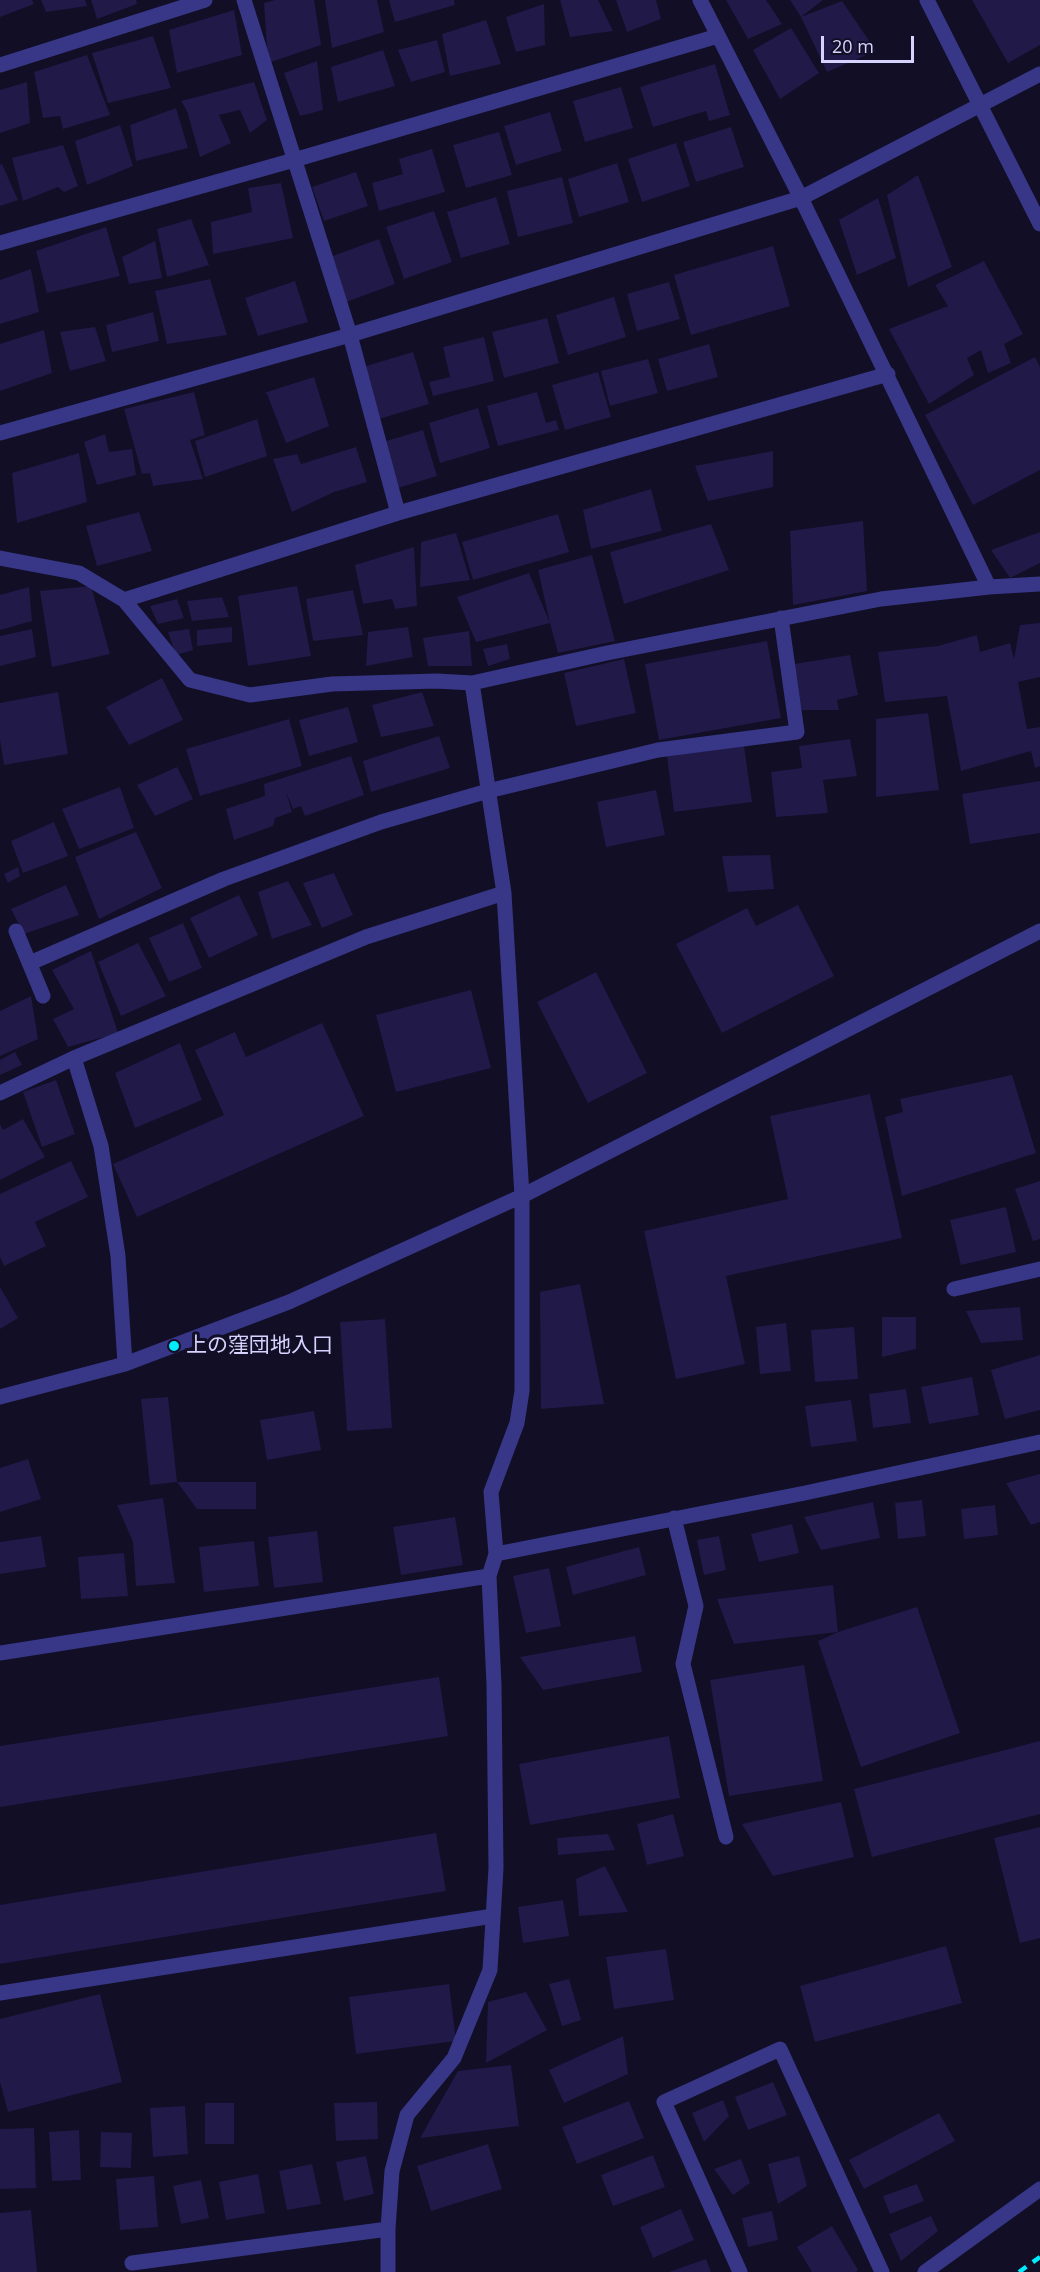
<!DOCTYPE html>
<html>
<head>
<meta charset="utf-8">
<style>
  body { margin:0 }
  #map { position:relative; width:1040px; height:2272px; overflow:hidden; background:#110e26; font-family:"Open Sans",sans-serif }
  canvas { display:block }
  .scale { position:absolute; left:821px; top:36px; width:93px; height:27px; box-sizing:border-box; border:3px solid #d7d3ff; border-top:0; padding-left:8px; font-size:18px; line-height:21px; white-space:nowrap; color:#d7d3ff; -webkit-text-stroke:4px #110e26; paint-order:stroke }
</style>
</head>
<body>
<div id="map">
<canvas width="1040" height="2272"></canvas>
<div class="scale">20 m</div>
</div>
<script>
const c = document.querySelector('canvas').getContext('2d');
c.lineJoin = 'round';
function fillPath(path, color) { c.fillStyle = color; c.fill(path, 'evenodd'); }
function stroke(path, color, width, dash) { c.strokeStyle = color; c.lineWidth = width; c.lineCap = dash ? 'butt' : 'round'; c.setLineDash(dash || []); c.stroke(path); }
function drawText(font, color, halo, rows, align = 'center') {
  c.font = font + ' "Open Sans","Noto Sans JP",sans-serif'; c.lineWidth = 6; c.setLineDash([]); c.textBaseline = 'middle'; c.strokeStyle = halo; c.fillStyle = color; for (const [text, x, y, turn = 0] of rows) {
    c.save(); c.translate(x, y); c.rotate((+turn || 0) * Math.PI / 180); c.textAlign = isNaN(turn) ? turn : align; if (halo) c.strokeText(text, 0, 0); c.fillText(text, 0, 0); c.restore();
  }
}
const building = new Path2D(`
  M0,0H32L34,4L0,17Z
  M41,0H85L87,6L46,12Z
  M91,0H136L137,4L97,19Z
  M275,0H314L321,45L268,63L264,3Z
  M325,0H377L384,32L332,48Z
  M389,0H454L455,5L395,22Z
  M560,0H598L613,31L570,37Z
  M616,0H656L661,19L627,32Z
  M726,0H766L782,24L748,39Z
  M790,0H823L801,17Z
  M972,0H1040V45L1008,63Z
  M842,1L876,51L827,72L801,17Z
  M544,4L545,45L516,52L506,17Z
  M234,10L242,55L177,73L169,30Z
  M486,20L501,64L450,76L442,34Z
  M791,28L819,73L780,99L753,50Z
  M153,36L171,88L108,103L92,53Z
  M437,40L445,72L411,82L398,50Z
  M383,50L395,86L338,102L331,67Z
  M87,55L110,115L63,129L60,116L43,118L34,72Z
  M317,61L323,110L300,116L284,73Z
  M715,64L730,115L709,121L706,111L653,127L640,87Z
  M27,82L30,123L0,133V90Z
  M254,82L267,120L250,133L240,110L219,115L231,143L200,157L187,111L181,101Z
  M621,87L633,128L585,142L573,101Z
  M176,108L188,148L136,161L130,125Z
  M550,112L562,151L516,165L504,126Z
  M120,125L133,166L87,185L75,141Z
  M731,127L744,167L696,182L683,142Z
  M499,132L512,175L466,188L453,145Z
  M676,143L690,186L642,202L628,159Z
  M63,145L78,186L64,192L58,187L23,201L12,158Z
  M432,149L445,192L379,211L372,183L403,174L399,159Z
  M617,163L629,202L579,217L568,179Z
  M2,164L18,200L0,206V165Z
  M356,172L368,206L324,221L312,187Z
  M918,175L952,267L908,287L887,195Z
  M562,177L573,223L518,237L507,191Z
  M281,183L293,238L213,254L211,222L252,212L248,188Z
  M496,197L510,244L461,258L447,212Z
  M878,198L896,258L857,275L839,220Z
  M434,211L452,262L404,279L386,227Z
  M191,219L209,265L167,277L157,229Z
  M106,227L120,276L47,293L36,251Z
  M379,239L395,284L346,302L330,257Z
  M155,241L162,278L129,284L122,257Z
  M773,246L790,306L691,335L674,275Z
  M984,261L1023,334L1004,344L1011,363L988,373L981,350L967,358L974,375L929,404L889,329L948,306L935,285Z
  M31,269L39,312L0,324V280Z
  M210,279L227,335L167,344L155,291Z
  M295,281L308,322L258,336L245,298Z
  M669,282L680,319L637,331L627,294Z
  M614,297L626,337L568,355L556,315Z
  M153,312L159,341L112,352L106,325Z
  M547,318L559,363L504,378L492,332Z
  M95,327L106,361L70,371L60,332Z
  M44,330L52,373L0,391V344Z
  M484,337L494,381L433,396L429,382L450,377L443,347Z
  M709,344L718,377L667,391L658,359Z
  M413,352L429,404L379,419L363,367Z
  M1035,357L1040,367V470L973,505L925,415Z
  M648,359L658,393L610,406L601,371Z
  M598,372L611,417L565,430L552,385Z
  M314,377L329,426L286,443L267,394L264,393Z
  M194,392L205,435L190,440L203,479L153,486L150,473L142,474L124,409Z
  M537,392L546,423L556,420L559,430L498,446L487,406Z
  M478,408L490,448L440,463L429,423Z
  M257,419L267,456L205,477L195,441Z
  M423,430L437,476L398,488L383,442Z
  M105,434L109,452L132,449L136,475L97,485L84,442Z
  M356,447L367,482L334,492L292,512L273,459L297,454L301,464Z
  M773,451V487L708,501L695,466Z
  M79,453L87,502L17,523L12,473Z
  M651,489L662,531L591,549L583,510Z
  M139,512L152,551L97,566L86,526Z
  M558,514L569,552L473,580L462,542Z
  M863,521L867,591L793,605L790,531Z
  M711,524L729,570L624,604L610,552Z
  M1040,532V563L1010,578L991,550Z
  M456,533L470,580L420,587L421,542Z
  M414,547L417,606L395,609L392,599L363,604L355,565Z
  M592,555L615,641L558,653L550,623L476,642L457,597L529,573L550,623L538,570Z
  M91,586L110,654L52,667L40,591Z
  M297,586L311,656L248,666L238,596Z
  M29,587L32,621L0,630V595Z
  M353,590L363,635L313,641L306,599Z
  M222,597L229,617L192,621L187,601Z
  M177,599L184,618L158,624L150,606Z
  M1040,623V677L1018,682L1027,729L1040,727V766L1035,768L1031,751L961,771L947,696L885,702L878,652L938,646L977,635L980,652L1010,643L1014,659L1020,625Z
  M232,627V642L197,646V630Z
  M408,627L413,657L366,666L368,632Z
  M32,629L36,657L0,666V636Z
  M189,629L193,650L176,655L168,632Z
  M469,631L472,666H428L423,638Z
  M767,641L781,718L659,740L645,664Z
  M507,644L510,659L488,666L483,649Z
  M850,655L858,695L837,700L839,710H802L788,665Z
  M624,659L636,713L576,726L564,673Z
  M162,678L183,720L129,745L106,707Z
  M58,692L68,754L4,765L0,740V703Z
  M422,692L434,726L381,737L372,705Z
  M348,707L358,742L309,756L299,720Z
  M928,713L939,790L876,797V719Z
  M289,719L302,766L200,796L186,749Z
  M439,736L450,768L371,792L363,761Z
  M850,739L857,776L823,780L828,813L776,817L771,772L802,768L799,746Z
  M744,746L752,802L674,812L667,756Z
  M351,756L364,795L305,816L301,806L293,809L286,792L292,812L275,818L273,826L234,840L226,809L265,796L264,784Z
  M177,767L193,799L155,816L137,785Z
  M1040,781V833L970,844L962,794Z
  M120,787L134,828L79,849L62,809Z
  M656,790L665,835L606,847L597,802Z
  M54,822L68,856L23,873L11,841Z
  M136,832L162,888L99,919L75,857Z
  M770,855L774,889L728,892L722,856Z
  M18,867L20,876L8,883L4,874Z
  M334,873L353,915L322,928L303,883Z
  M288,881L312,925L272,939L258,892Z
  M66,885L79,915L24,934L11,909Z
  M239,895L258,935L209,958L190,918Z
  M798,905L834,976L722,1033L676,944L747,908L756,926Z
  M183,923L202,968L169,982L149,938Z
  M138,943L166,996L121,1016L98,962Z
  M91,951L118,1033L68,1047L53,1019L74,1009L52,970Z
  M596,972L647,1073L588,1103L537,1002Z
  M471,990L491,1068L396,1092L376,1015Z
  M31,996L38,1039L0,1056V1011Z
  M322,1023L364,1116L137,1217L113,1164L224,1115L195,1050L235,1032L246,1057Z
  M180,1043L202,1100L135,1128L115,1073Z
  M15,1052L22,1065L0,1075V1060Z
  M1012,1075L1036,1153L902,1196L885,1117L903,1112L900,1099Z
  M56,1080L75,1134L42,1147L23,1092Z
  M870,1094L902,1238L726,1276L745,1364L676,1379L644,1231L788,1199L770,1116Z
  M23,1119L45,1157L0,1180V1124L3,1130Z
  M71,1161L88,1197L35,1222L46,1246L4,1266L0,1257V1194Z
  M1040,1181V1239L1033,1241L1015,1189Z
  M1006,1207L1016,1252L961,1265L950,1220Z
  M580,1284L604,1404L541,1409L540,1292Z
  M0,1287L18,1318L0,1329Z
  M1020,1307L1023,1340L981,1343L966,1311Z
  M882,1317H916V1349L882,1357Z
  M385,1319L392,1428L347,1431L340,1322Z
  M786,1323L791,1371L760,1374L756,1327Z
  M854,1327L858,1379L815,1382L811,1330Z
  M1040,1355V1410L1005,1419L991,1370Z
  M972,1377L979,1415L929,1424L921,1387Z
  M906,1389L911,1423L873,1428L869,1394Z
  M168,1397L177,1482H256V1509H197L177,1482L150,1485L141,1399Z
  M851,1400L857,1441L811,1447L805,1406Z
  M314,1411L321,1450L267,1460L260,1420Z
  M28,1459L41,1499L0,1512V1468Z
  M1040,1474V1522L1031,1525L1006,1483Z
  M163,1498L175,1583L136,1586L133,1542L117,1505Z
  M922,1500L926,1536L898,1539L895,1503Z
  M873,1502L880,1538L821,1550L804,1517Z
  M995,1505L998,1535L964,1539L961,1509Z
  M455,1517L463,1565L401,1575L393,1527Z
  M792,1524L799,1553L759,1562L751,1534Z
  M317,1531L323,1582L274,1588L268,1537Z
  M41,1536L46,1567L0,1574V1542Z
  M719,1536L726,1570L704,1575L697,1540Z
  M254,1541L259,1586L204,1592L199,1547Z
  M639,1547L646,1575L573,1595L566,1567Z
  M124,1553L128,1596L81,1599L78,1557Z
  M549,1568L561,1626L526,1633L513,1576Z
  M833,1585L838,1632L917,1607L960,1733L861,1767L818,1641L838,1632L734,1644L717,1599Z
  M635,1636L642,1672L543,1690L520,1657Z
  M804,1665L823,1781L729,1796L710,1680Z
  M439,1677L448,1736L0,1807V1746Z
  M669,1736L680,1798L530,1825L519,1764Z
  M1040,1741V1814L872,1857L854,1789Z
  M841,1802L854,1857L773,1876L742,1824Z
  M673,1814L684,1856L647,1865L637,1824Z
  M1040,1827V1938L1020,1943L994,1838Z
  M436,1833L446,1891L0,1964V1905Z
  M608,1834L615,1850L558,1855L557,1838Z
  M605,1866L628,1912L579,1916L576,1879Z
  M563,1900L569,1936L523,1943L518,1907Z
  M946,1946L962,2003L815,2042L800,1986Z
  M666,1949L674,2000L614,2009L606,1957Z
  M569,1979L581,2020L562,2026L549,1984Z
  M449,1984L456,2041L356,2054L349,1997Z
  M526,1992L547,2030L486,2063L488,2002Z
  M100,1994L122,2082L8,2112L0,2082V2019Z
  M623,2036L628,2074L564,2103L549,2070Z
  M511,2065L519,2126L420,2138L458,2071Z
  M773,2082L787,2115L748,2130L735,2097Z
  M723,2100L729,2116L704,2142L692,2113Z
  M629,2101L644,2138L577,2164L562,2127Z
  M377,2102L378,2139L336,2141L334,2103Z
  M205,2103H234V2144H205Z
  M185,2106L188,2154L153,2157L150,2108Z
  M939,2113L955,2141L864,2189L849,2160Z
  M34,2128L36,2188L0,2189V2129Z
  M79,2130L81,2180L52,2181L49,2132Z
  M101,2132L132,2133L131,2168L100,2167Z
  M488,2144L502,2189L431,2211L417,2166Z
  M653,2155L665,2187L613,2206L601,2175Z
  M366,2156L374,2194L344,2201L336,2162Z
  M799,2156L807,2186L778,2204L768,2164Z
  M741,2159L750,2183L733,2195L714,2169Z
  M312,2164L321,2204L287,2210L279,2171Z
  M258,2174L265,2213L226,2220L219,2182Z
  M154,2176L158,2227L120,2230L116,2179Z
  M201,2180L209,2218L181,2224L173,2186Z
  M917,2184L924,2201L890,2214L883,2196Z
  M681,2209L694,2240L653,2258L640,2227Z
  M31,2210L37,2272H0V2213Z
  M772,2211L778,2240L748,2247L742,2218Z
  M931,2216L938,2231L901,2261L889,2234Z
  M832,2226L858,2270L856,2272H812L797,2247Z
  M706,2259L711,2272H669Z`);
const minor = new Path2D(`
  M244,0L350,335L398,513
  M700,0L801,198L989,587
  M927,0L1040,224
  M0,65L205,0
  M0,243L294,160L718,36
  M0,433L350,335L801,198L1040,74
  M0,558L79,573L124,600L190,680L250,695L332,684L437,681L472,683L607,653L881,599L989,587L1040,584
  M124,600L398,513L888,374
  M16,931L43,996
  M30,963L224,879L381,822L488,791L658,750L797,732L781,618
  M74,1058L101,1146L118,1256L125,1364
  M0,1093L74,1058L366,937L504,893
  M954,1289L1040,1269
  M0,1397L125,1364L289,1302L522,1196L1040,931
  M674,1518L696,1606L683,1664L726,1837
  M496,1554L805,1493L1040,1442
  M0,1653L489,1576
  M0,1993L493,1916
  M132,2263L388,2229
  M388,2272V2229L392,2171L407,2115L454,2058L490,1970L496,1868L494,1685L489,1576L496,1554L491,1492L517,1423L522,1391V1196L504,893L472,683
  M740,2272L664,2102L780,2049L882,2272
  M925,2272L1040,2189`);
const rail = new Path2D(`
  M1019,2272L1040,2257`);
const markers = [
  [174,1346,6,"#00ebfe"]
];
const poiNames = [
  ["上の窪団地入口",186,1346]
];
fillPath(building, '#211948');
stroke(minor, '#383787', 15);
stroke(rail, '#00ebfe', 4.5, [9, 8]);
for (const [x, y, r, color] of markers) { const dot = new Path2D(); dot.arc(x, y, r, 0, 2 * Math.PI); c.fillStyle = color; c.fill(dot); stroke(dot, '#110e26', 2); }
drawText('21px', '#d7d3ff', '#110e26', poiNames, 'left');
</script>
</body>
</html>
